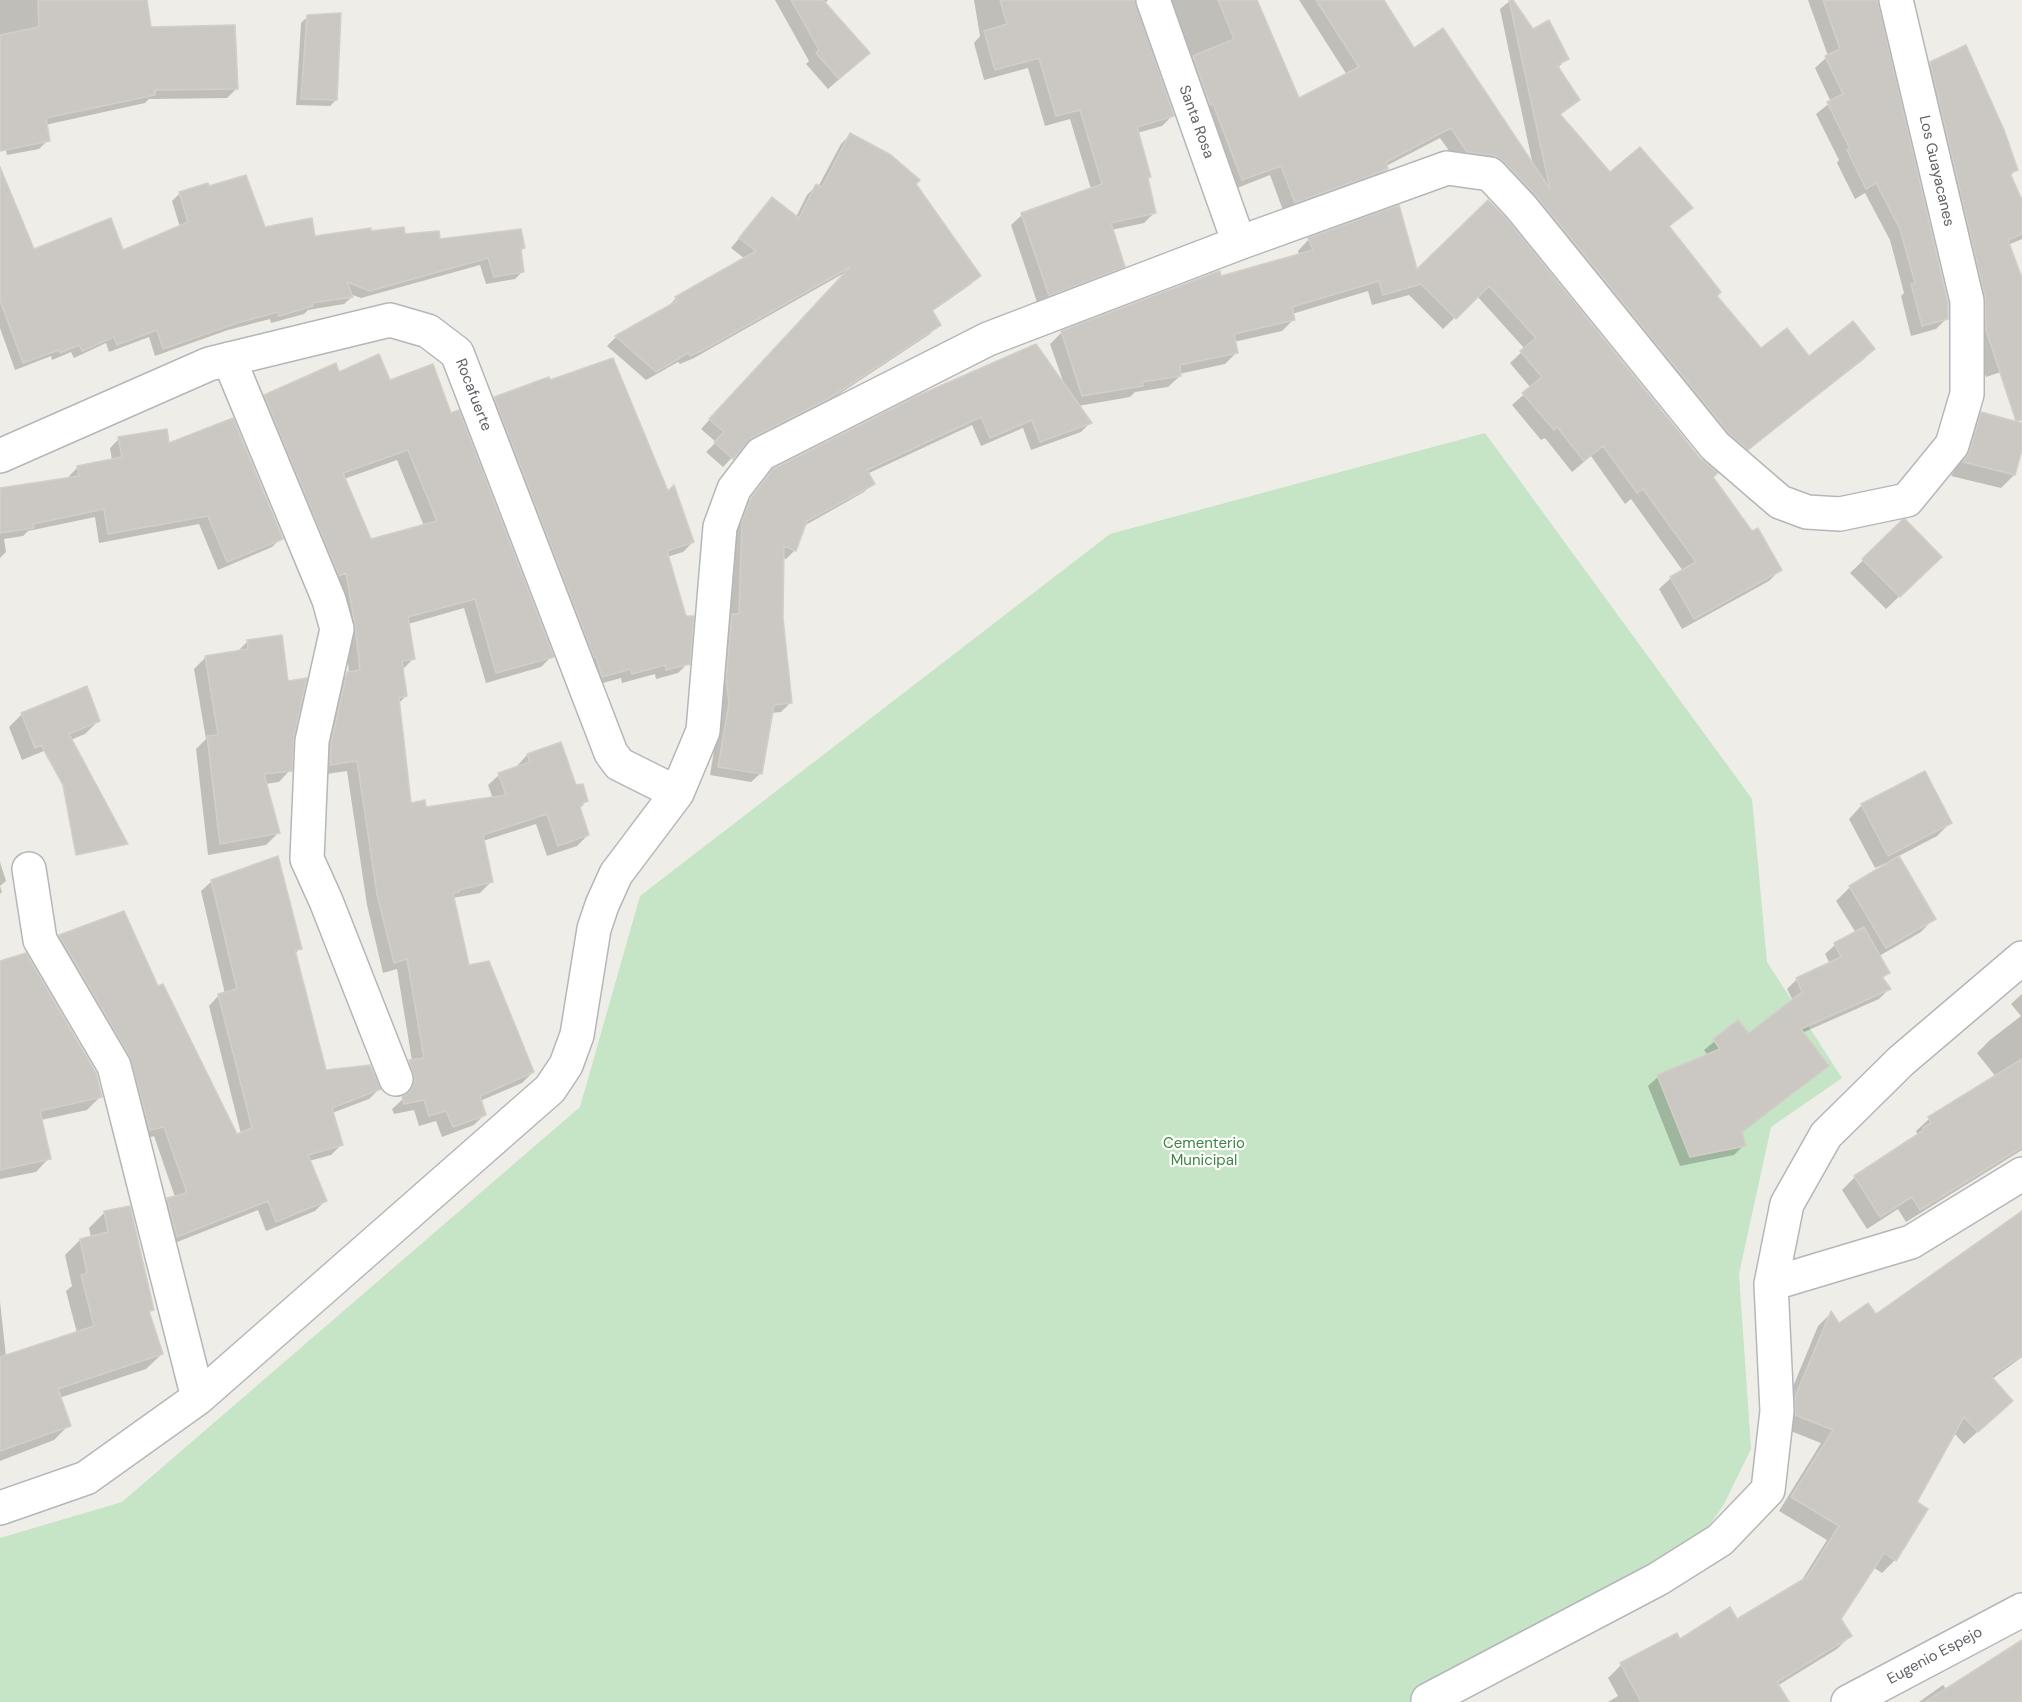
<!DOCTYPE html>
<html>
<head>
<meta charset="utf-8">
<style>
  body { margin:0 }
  canvas { display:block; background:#efede7 }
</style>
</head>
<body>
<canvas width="2022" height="1702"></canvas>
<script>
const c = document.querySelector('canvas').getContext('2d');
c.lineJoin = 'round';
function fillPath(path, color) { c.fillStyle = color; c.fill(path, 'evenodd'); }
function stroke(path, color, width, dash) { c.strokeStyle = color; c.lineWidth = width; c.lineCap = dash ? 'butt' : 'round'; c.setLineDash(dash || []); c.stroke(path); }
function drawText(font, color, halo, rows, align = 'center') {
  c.font = font + ' "DM Sans",sans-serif'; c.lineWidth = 4.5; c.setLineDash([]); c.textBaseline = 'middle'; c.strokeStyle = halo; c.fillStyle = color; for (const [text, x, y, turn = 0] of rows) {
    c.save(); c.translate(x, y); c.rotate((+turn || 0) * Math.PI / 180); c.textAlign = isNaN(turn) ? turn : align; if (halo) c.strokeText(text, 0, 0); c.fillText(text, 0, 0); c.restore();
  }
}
const green = new Path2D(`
  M1485,433L1752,799L1767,962L1842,1078L1771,1127L1739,1274L1751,1449L1723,1506L1661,1593L1446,1702H0V1538L122,1502L580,1107L640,896L1110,534Z`);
const shadow = new Path2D(`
  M0,0H146L149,29L236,89L227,98L149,99L145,103L45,125L48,140L39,149L7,155L0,124Z
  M775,0H828L824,4L858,63L828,89L806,64L809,61Z
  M974,0H1133L1172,116L1162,126L1137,133L1154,213L1144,223L1111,230L1123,266L1112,277L1038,305L1011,225L1022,215L1091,189L1070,119L1045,126L1028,68L984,80L974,43L980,36Z
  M1157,0H1256L1298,100L1347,75L1299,0H1382L1413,50L1533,166L1500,9L1511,0L1532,31L1567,58L1557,69L1579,100L1559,116L1610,174L1691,207L1668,228L1715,296L1761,351L1809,358L1873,349L1863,360L1736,459L1524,205L1457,162L1440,138L1386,166L1387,169L1376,180L1284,213L1270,175L1232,190Z
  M1808,0H1875L1947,318L1936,329L1911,336L1901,296L1904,293L1890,240L1865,193L1855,199L1837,163L1839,160L1816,114L1831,102L1815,68L1828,56Z
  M308,16L336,100L330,106L296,105L301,23Z
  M1931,63L2016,170L2010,176L2022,203V239L2008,245L2022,282V365L1986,377L1975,342L1919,75Z
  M850,135L914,183L979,276L970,285L931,312L939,324L930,334L818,408L744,445L723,467L706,452L716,442L701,429L846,272L694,358L680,364L678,362L646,380L607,346L615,338L667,308L676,298L745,259L731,248L772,199L796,217L807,195L816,186L818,187L841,144Z
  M207,184L264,229L314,237L370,233L523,248L520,251L522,272L515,279L486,284L480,265L361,298L350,294L352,297L344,304L308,310L304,314L271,323L270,319L228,330L155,356L149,337L109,352L106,343L74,358L71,352L52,360L51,356L15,370L0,328V219L33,251L123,252L180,227L172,201L179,194Z
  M1488,202L1711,478L1780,570L1769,581L1682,629L1659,589L1671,578L1683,571L1631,499L1625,504L1591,456L1572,472L1545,438L1541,440L1512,405L1531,388L1510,363L1525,349L1477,296L1443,329L1409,295L1372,305L1368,291L1292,314L1293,320L1282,331L1234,342L1236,353L1225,364L1179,374L1180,376L1168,387L1135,392L1130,397L1078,406L1090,423L1081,432L1031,450L1023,428L981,446L972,425L867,474L873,483L864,492L804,526L795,550L786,559L782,558V618L790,703L781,712L771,713L761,773L751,782L710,775L720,713L723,625L730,617L734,531L742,509L774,470L1064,384L1050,344L1061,333L1214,274L1220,277L1299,255L1298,251L1309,239L1416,272Z
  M338,374L389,382L450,415L552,656L541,667L486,683L464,608L408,624L413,659L402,670L406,696L398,704L410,804L425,809L493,799L488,785L499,775L517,768V766L527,755L575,786L586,801L579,808L588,835L577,846L547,856L536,824L483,841L491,882L480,893L453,898L468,967L533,1072L522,1083L480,1101L485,1114L474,1125L442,1137L436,1121L419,1126L414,1110L394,1114L392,1109L402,1100L404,1093L399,1072L412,1061L397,969L383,973L367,905L347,771L320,775L336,684L349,673L345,636L254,407L265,396ZM397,460L424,526L370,541L344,479Z
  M495,398L668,493L693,542L683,552L667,557L688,663L678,673L656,679L655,674L622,683L621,678L592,686L485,408Z
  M1982,414L2022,424V444L2014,475L2001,488L1951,476L1957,465L1968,427Z
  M119,439L168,445L281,538L272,547L218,570L199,524L99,543L95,517L28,531L23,536L4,539L6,552L0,558V489L70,479L69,476L78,467L112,460L110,448Z
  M1903,522L1940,557L1886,609L1850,573Z
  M247,642L292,737L290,770L279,782L265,784L278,833L266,845L208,855L196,749L206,739L194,669L206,657L237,652Z
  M22,714L99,720L85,734L22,760L9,727Z
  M1862,805L1951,822L1937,836L1897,857L1934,918L1921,932L1879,956L1888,973L1882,979L1889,989L1879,999L1802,1033L1827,1066L1817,1075L1741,1133L1744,1145L1734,1155L1680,1166L1648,1086L1658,1077L1708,1055L1704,1050L1738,1022L1749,1035L1793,1001L1787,989L1797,979L1830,964L1825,954L1835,945L1856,933L1836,901L1850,887L1887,865L1886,863L1875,868L1849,819Z
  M0,862L6,881L0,886L2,892L0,894Z
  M212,881L300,948L295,954L325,1072L379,1089L369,1099L332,1113L341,1145L331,1155L309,1161L325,1201L315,1211L266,1231L258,1210L167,1246L157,1209L167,1199L175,1197L154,1136L140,1140L49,946L59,936L123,913L157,987L236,1136L241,1134L209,1006L219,995L225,994L201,891Z
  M0,962L101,1096L87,1110L41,1120L49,1158L36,1172L0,1179Z
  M2022,994V1150L1906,1222L1898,1209L1867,1229L1842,1190L1855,1177L1917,1136L1918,1135L1916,1131L1929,1119L1996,1077L1977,1053L1990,1040L2021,1016L2011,1004Z
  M129,1207L153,1309L148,1314L162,1354L146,1369L59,1398L69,1425L54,1440L0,1461V1301L6,1357L77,1333L66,1291L72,1286L65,1255L80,1240L91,1238L89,1228L104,1213Z
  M2022,1213V1357L1992,1379L2011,1401L1964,1444L1953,1432L1915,1503L1895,1560L1882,1573L1873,1567L1839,1619L1850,1636L1837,1649L1777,1686L1774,1702H1608L1618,1696L1608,1678L1621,1665L1676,1635L1679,1641L1737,1621L1800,1583L1827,1540L1779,1511L1821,1443L1783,1428V1411L1818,1326L1831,1313L1839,1325L1875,1316Z
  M2022,1642V1702H1919L1943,1685L1947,1690Z`);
const building = new Path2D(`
  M38,0H147L151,27L235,25L238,89L155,90V95L46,118L50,141L0,151V35L39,27Z
  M791,0H823L870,53L839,79L816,53L819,50Z
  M1000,0H1135L1174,116L1137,127L1151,177L1148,178L1156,213L1111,223L1125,267L1049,296L1021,213L1102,184L1080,110L1056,116L1039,58L995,70L984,31L1007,24Z
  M1218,0H1257L1299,98L1359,67L1316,0H1384L1414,48L1443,28L1550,189L1509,0H1513L1533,29L1549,20L1569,59L1557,65L1580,100L1560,114L1610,172L1640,147L1693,208L1669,226L1721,292L1717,296L1761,348L1787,328L1809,356L1853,321L1875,349L1748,450L1729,433L1535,194L1503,161L1493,155L1467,152L1451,128L1386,162L1388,169L1295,203L1281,166L1242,180L1213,104L1210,105L1193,56L1234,39Z
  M1823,0H1877L1878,2L1948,303V319L1922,326L1911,284L1915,283L1900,229L1876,183L1866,189L1847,150L1850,149L1827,102L1843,94L1825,56L1840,49Z
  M341,13L337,100L301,99L307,15Z
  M1966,45L2004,130L2018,170L2010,173L2022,200V234L2008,240L2022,278V420L2016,421L1986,330L1985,297L1930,62Z
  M850,133L891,155L920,180L916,184L981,276L932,310L941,325L828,399L753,437L733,459L714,442L724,432L709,419L850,267L705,349L690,356L688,353L656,372L615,336L677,301L675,297L756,251L739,238L772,197L799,218L816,184L822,187Z
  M0,167L34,249L111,218L123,250L188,222L179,192L208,183L209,186L246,175L265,227L312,218L315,236L371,228V231L404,227L405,234L439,231L440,239L521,229L525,248L521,249L524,272L494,277L488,258L370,291L347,282L353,297L312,303L313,306L279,316L278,312L237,323L163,349L157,330L117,345L114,337L82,351L79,345L60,353L59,350L23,363L0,300Z
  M1488,200L1507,219L1700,458L1718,473L1713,477L1752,531L1758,528L1782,570L1694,619L1670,577L1696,562L1643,489L1637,493L1603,446L1584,461L1557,427L1554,430L1522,393L1542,377L1520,351L1536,338L1489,286L1456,319L1421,284L1383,295L1379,281L1292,307L1295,320L1234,334L1238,353L1180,365L1181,376L1142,382L1143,386L1082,396L1061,331L1214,273L1220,271L1221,276L1313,250L1308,238L1399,205L1417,269Z
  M1036,344L1092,423L1040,442L1032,420L990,438L981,417L867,470L875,484L807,521L796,551L784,546L783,618L792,703L774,705L762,774L718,767L729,703L726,679L732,614H739L742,521L751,498L773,469L917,396Z
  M379,354L390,380L433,364L451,413L459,410L554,657L496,673L475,599L408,617L415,659L402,661L407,696L399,698L411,803L425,800L426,807L506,795L498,773L530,762L527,754L561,742L576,785L583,784L588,801L582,803L583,805L580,807L589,835L558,846L547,814L483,835L493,882L459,890V892L453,893L469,965L489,961L534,1072L480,1096L486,1115L453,1127L446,1111L429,1116L424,1100L404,1104L402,1097L410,1091L415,1081L409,1060L424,1058L407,959L394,963L377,894L357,761L330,765L331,743L347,672L360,670L355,625L346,573L339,576L264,395L336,363L339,372ZM408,450L437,521L371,539L343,473Z
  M613,358L668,491L674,485L694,542L667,551L686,616H694L690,664L666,670L665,665L632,674L631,669L602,677L596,657H594L494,397L549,377L550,380Z
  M1981,412L2022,423V450L2015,475L1963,462L1970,450Z
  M233,418L283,539L227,562L208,516L108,534L104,509L33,524L34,528L0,533V488L79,476L77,466L122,457L118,437L167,429L169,443Z
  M1905,519L1942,557L1900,597L1862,559L1902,520Z
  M282,635L288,681L307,678L294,737L292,771L264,774L280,833L220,844L207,736L218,735L205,656L248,649L247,640Z
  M87,686L100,721L69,734L128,844L76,855L63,785L41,745L35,748L21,713Z
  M1925,771L1952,823L1888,856L1861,804Z
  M278,856L302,949L295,950L326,1070L370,1065L381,1089L332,1108L343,1145L308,1155L327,1201L276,1222L268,1201L177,1237L167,1198L187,1193L164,1127L150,1130L130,1057L59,935L124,911L158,986L163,984L237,1134L252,1128L218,994L237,989L211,880Z
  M1899,856L1936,919L1886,948L1849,886Z
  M1864,927L1890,973L1882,977L1891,989L1801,1029L1829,1066L1742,1131L1746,1146L1690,1157L1657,1075L1720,1049L1713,1039L1738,1020L1749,1033L1802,992L1796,978L1841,957L1834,943Z
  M26,953L96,1073L102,1097L40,1111L51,1159L0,1170V961Z
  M2022,1059V1147L1920,1210L1912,1197L1880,1217L1854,1176L1924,1130L1923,1128L1931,1123L1928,1117Z
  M130,1206L154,1310L149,1311L163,1354L58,1389L71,1426L0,1451V1357L94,1326L81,1275L87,1273L80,1239L108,1232L104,1211Z
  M2022,1211V1355L1991,1376L2013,1401L1978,1432L1964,1417L1917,1502L1928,1509L1896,1561L1884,1553L1841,1619L1852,1636L1777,1682L1789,1702H1641L1620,1663L1677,1633L1680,1639L1730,1607L1737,1619L1807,1577L1839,1526L1791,1497L1833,1430L1795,1415V1397L1831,1311L1839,1323L1868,1303L1876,1314Z
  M2022,1640V1702H1925Z`);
const minor = new Path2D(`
  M1153,0L1239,243
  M229,359L329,600L337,629L312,741L307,859L326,901L396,1079
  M0,456L209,364L390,320L428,331L457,353L611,753L619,764L677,793
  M29,869L40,940L114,1066L198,1398
  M1771,1284L1911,1242L2022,1174
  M0,1508L86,1478L198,1398L550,1089L566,1065L577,1035L594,929L602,905L616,874L677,793L703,731L720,527L734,489L761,454L988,339L1239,243L1447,168L1490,174L1521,207L1715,446L1780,502L1807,512L1840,514L1907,500L1952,445L1967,394V301L1896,0
  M1428,1700L1658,1579L1720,1540L1768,1490L1777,1411L1771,1284L1787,1204L1826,1135L1901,1061L2022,958`);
const tertiary = new Path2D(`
  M1848,1702L2022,1610`);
const streetNames = [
  ["Santa Rosa",1196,122,70],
  ["Los Guayacanes",1936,171,77],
  ["Rocafuerte",473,395,69],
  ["Eugenio Espejo",1935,1656,-28]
];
const parkNames = [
  ["Cementerio",1204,1144],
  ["Municipal",1204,1161]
];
fillPath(green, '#c6e4c6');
fillPath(shadow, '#0003');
fillPath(building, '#cbc8c4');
stroke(building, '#d3cfc6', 1.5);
stroke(minor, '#b4b7ba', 36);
stroke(tertiary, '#b4b7ba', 36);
stroke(minor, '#fff', 33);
stroke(tertiary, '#fff', 33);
drawText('15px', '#5f6266', '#fff', streetNames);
drawText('15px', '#3f8442', '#fff', parkNames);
</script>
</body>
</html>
